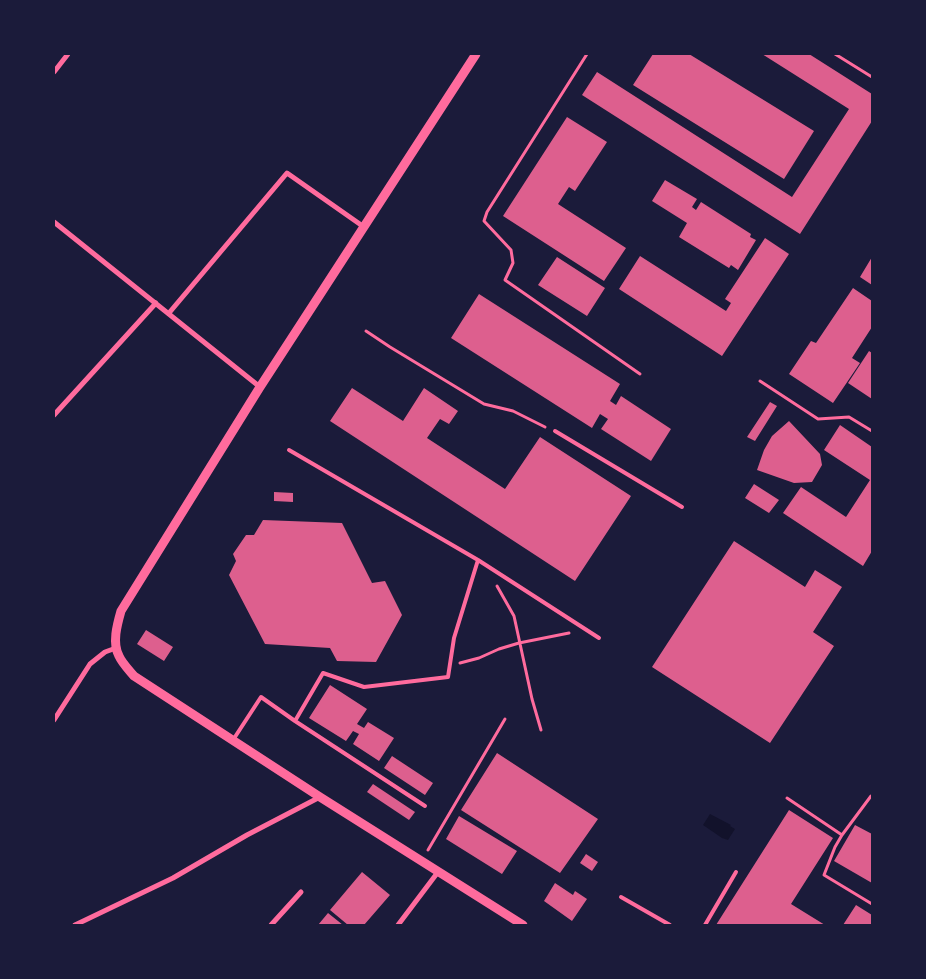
<!DOCTYPE html>
<html>
<head>
<meta charset="utf-8">
<style>
  body { margin:0 }
  #map { position:relative; width:926px; height:979px; overflow:hidden; background:#1b1b3a; font-family:"Space Grotesk",sans-serif }
  canvas { display:block }
  .frame { position:absolute; inset:0; border:55px solid #1b1b3a; pointer-events:none }
</style>
</head>
<body>
<div id="map">
<canvas width="926" height="979"></canvas>
<div class="frame"></div>
</div>
<script>
const c = document.querySelector('canvas').getContext('2d');
c.lineJoin = 'round';
function fillPath(path, color) { c.fillStyle = color; c.fill(path, 'evenodd'); }
function stroke(path, color, width, dash) { c.strokeStyle = color; c.lineWidth = width; c.lineCap = dash ? 'butt' : 'round'; c.setLineDash(dash || []); c.stroke(path); }
const water = new Path2D(`
  M710,814L731,825L730,826L735,829L728,840L722,838L703,825Z`);
const building = new Path2D(`
  M653,54H689L814,131L784,179L633,85Z
  M762,54H809L872,94V121L800,234L582,95L597,72L792,197L849,109Z
  M567,117L607,142L575,191L569,187L558,204L626,248L604,281L503,216Z
  M665,180L697,199L692,207L696,210L701,202L751,234L750,237L756,240L738,270L731,265L729,268L679,237L687,223L652,201Z
  M765,238L789,254L722,356L619,289L640,256L726,311L731,303L725,299Z
  M557,257L605,288L587,316L538,285Z
  M872,257V285L860,277Z
  M853,288L872,301V327L852,358L860,363L833,403L789,374L811,341L816,343Z
  M479,294L620,384L610,401L616,405L621,396L671,429L651,461L601,429L608,419L600,414L592,428L451,338Z
  M869,351L872,353V399L848,383Z
  M352,388L403,421L424,388L458,411L449,424L440,419L427,438L505,489L540,437L631,496L575,581L330,421Z
  M770,402L777,406L755,441L747,437Z
  M789,421L820,454L822,465L812,482L794,483L757,470L764,450L772,436Z
  M840,425L872,447V551L863,566L783,513L801,487L846,517L870,480L824,450Z
  M754,484L779,500L769,513L745,498Z
  M274,492L293,493V502L274,501Z
  M263,520L342,523L372,583L385,581L402,615L376,662L337,661L330,648L265,644L229,575L236,561L233,554L246,535H254Z
  M734,541L805,587L815,570L842,587L813,632L834,646L770,743L652,667Z
  M146,630L173,647L164,661L137,644Z
  M330,685L367,709L357,724L364,728L368,722L394,738L379,761L353,744L359,734L353,731L346,741L309,718Z
  M497,753L598,819L560,873L461,810Z
  M392,756L433,783L425,795L384,768Z
  M373,784L415,812L409,820L367,792Z
  M789,810L833,838L791,904L825,925H716Z
  M459,816L517,851L502,874L446,839Z
  M855,825L872,834V883L834,861Z
  M586,854L598,862L592,871L580,863Z
  M362,872L390,895L364,925H348L330,910Z
  M555,883L573,895L575,891L587,899L572,921L544,901Z
  M856,905L872,915V925H843Z
  M328,913L343,925H318Z`);
const path = new Path2D(`
  M587,54L487,212L484,221L511,250L513,263L505,280L640,374
  M835,54L872,77
  M366,331L390,347L484,404L513,411L545,427
  M760,381L818,419L849,417L872,431
  M497,586L514,616L532,699L541,730
  M460,663L479,658L499,649L519,643L569,633
  M787,798L842,835L835,847L824,875L872,904
  M842,835L871,796
  M428,850L505,719`);
const service = new Path2D(`
  M555,431L682,507
  M289,450L478,560L599,638
  M233,740L261,697L295,721
  M425,806L295,721L323,673L364,687L448,677L454,638L478,560
  M621,897L670,925
  M705,925L736,872`);
const minor = new Path2D(`
  M54,72L68,54
  M54,222L260,387
  M169,313L287,173L364,227
  M54,415L156,303
  M54,720L90,664L105,652L116,648
  M75,925L173,878L247,835L320,797
  M271,925L301,892
  M398,925L438,872`);
const tertiary = new Path2D(`
  M476,54L260,387L121,611C117,625 112,643 119,656C122,663 129,670 134,676L320,797L523,925`);
fillPath(water, '#12122b');
fillPath(building, '#dd5f8e');
stroke(path, '#ff6b9d', 3);
stroke(service, '#ff6b9d', 4);
stroke(minor, '#ff6b9d', 5);
stroke(tertiary, '#ff6b9d', 9);
</script>
</body>
</html>
